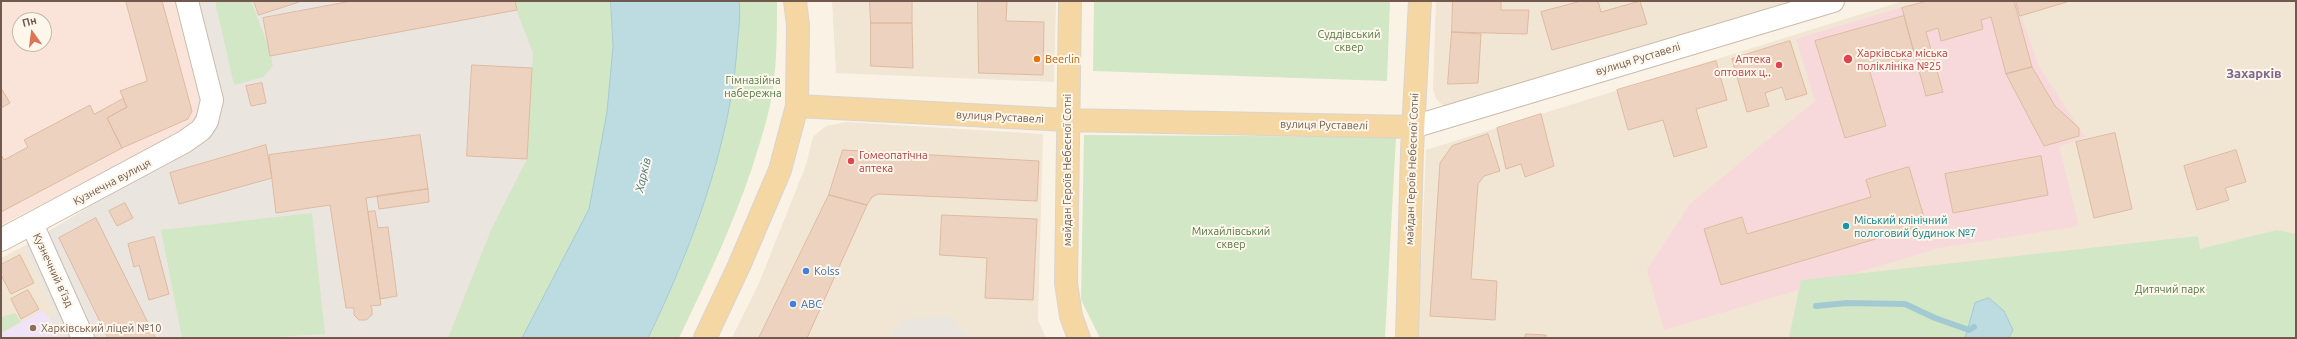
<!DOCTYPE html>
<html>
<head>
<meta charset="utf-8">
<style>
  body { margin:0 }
  #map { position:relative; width:2297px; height:339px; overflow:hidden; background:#faf3e5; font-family:Ubuntu,sans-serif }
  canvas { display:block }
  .frame { position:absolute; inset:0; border:2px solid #715a4d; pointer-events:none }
  .north { position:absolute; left:12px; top:12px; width:40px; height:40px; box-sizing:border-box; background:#fdf7eb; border:1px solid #c5b8ac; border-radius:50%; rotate:346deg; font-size:11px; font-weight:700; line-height:16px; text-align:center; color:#715a4d }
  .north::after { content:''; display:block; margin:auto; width:14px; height:18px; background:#da7555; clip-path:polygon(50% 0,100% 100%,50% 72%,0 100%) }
</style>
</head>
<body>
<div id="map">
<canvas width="2297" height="339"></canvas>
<div class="frame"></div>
<div class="north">Пн</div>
</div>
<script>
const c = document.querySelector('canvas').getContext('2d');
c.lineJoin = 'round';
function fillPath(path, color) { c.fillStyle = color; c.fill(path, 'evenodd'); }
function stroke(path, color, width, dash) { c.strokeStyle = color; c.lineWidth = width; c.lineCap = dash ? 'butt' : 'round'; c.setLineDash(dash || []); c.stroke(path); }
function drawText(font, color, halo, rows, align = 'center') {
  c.font = font + ' Ubuntu,sans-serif'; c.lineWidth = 4; c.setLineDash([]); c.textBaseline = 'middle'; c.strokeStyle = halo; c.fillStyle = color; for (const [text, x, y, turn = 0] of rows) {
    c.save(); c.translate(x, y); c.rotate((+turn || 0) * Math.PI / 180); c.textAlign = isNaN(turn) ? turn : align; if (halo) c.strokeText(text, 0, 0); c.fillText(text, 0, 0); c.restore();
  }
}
const residential = new Path2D(`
  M832,1H1056L1054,82L836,73Z
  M1436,1H1801L1446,108L1436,99L1433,89Z
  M1903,1H2296V338H1418L1426,150Z
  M847,122L1043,134L1038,320L1046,338H732L759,283L806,165L813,137L826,126Z
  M24,246L55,313L13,338H1V258Z`);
const commercial = new Path2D(`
  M1,1H175L206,118L190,129L1,225ZM20,20H44V44H20Z`);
const industrial = new Path2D(`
  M195,1H611L613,47L607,112L589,209L522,338H61L48,317L55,313L24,246L211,133Z
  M951,317L969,338H886L906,319Z`);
const education = new Path2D(`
  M43,310L61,338H1V334Z`);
const medical = new Path2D(`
  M1923,1H2016L2039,67L2085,137L2059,147L2079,226L1939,248L1664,330L1647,270L1690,204L1815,101L1796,39Z`);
const green = new Path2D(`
  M215,1H251L269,48L273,66L263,77L234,85Z
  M513,1H611L613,47L607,112L589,209L522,338H448L491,230L527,159L533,53Z
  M739,1H777C777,30 777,60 773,89C769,116 760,142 752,168C732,227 706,282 679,338H648C690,252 730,146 737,49C738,34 741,17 739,1Z
  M1094,1H1390L1387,81L1093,71Z
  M1084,135L1396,137L1385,338H1100L1081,300Z
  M312,213L325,334L256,338H182L161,230Z
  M2277,230L2296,234V338H1789L1801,280L2198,236L2200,249Z
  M15,313L21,322L1,333V317Z`);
const water = new Path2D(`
  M611,1H739C741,17 738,34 737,49C730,146 690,252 648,338H522L589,209L607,112L613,47Z
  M1989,298L2004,311L2013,330L2009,338H1965L1975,303Z`);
const stream = new Path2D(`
  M1816,306L1847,303L1905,304L1935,318L1969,330L1974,327`);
const building = new Path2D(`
  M126,1H162L192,111L188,119L122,148L107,118L127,107L120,91L147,81Z
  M254,1H298L299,2L259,15Z
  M352,1H515L517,10L270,56L263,18Z
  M870,1H912V23H871Z
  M978,1H1007L1006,21L1044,22L1043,75L979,73Z
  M1453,1H1501V10H1529L1527,34L1452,32Z
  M1582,1H1598L1601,12L1640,1L1647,24L1552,50L1541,12Z
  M1928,1H2014L2032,67L2006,74L1991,17L1981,20L1983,29L1941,41L1938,28L1926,32L1943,92L1926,96L1902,8Z
  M2016,1H2070L2020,16Z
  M1904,16L1915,57L1869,69L1886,126L1845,138L1815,41Z
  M871,23H912L913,68L871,66Z
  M1452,32L1481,34L1478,83L1448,84Z
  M1790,41L1807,94L1786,100L1782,87L1765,93L1769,106L1747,112L1732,59Z
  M1716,61L1727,100L1696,109L1707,147L1674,157L1663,120L1628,130L1617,90Z
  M472,65L532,68L527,159L467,156Z
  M2032,67L2055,106L2079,128V136L2044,146L2006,74Z
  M262,83L266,103L251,106L246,86Z
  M1,88L10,103L1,108Z
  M123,99L127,107L107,118L122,148L1,212V155L4,160L28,147L24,140L90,105L94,114Z
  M1541,114L1554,166L1525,177L1521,164L1506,169L1497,128Z
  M2115,133L2132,209L2094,218L2076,142Z
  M1488,134L1500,171L1484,176L1478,184L1471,279L1497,281L1495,320L1430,316L1440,163L1452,146Z
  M420,135L428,189L366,198L381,305L370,306L372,308V315L366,320H359L354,315V308H346L330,205L276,213L269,155Z
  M266,145L272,178L179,204L170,173Z
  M843,150L1039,161L1037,201L878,194L872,197L867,205L829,195Z
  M2236,150L2246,182L2225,188L2229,200L2197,210L2184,166Z
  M2041,156L2048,195L1953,213L1945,174Z
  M1909,167L1926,224L1721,285L1704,229L1742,217L1747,234L1871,197L1866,180Z
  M428,189L429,202L379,209L377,196Z
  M829,195L867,205L807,338H759Z
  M125,203L133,218L117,226L109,211Z
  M375,211L378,228L388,227L397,296L380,299L368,212Z
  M942,215L1037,219L1033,300L985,298L987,258L940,255Z
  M96,218L155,337L153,338H108L59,238Z
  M154,237L169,294L149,300L139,265L134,267L128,244Z
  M20,255L34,283L11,294L1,275V265Z
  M28,290L39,309L21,319L11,299Z
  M1526,334L1546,335V338H1525Z`);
const minor = new Path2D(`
  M1413,127L1833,1
  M32,224L83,338
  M1,240L184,142L201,130L207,121L212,100L187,1`);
const major = new Path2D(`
  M1070,1L1066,283L1071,316L1079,338
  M797,106L1067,120L1413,127
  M705,338L739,266L780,170L797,106L798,25L795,1
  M1407,338L1412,150L1420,1`);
const markers = [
  [1037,59,4,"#e8710a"],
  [1848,59,5,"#e0444e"],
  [1779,65,4,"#e0444e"],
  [851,161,4,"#e0444e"],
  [1846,226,4,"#0f9aa8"],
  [806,271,4,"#3f7fe0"],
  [793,304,4,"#3f7fe0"],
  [33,328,4,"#8d6e63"]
];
const parkNames = [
  ["Суддівський",1349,34],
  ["сквер",1349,47],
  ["Гімназійна",753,80],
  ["набережна",753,93],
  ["Михайлівський",1231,231],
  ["сквер",1231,244],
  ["Дитячий парк",2170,289]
];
const healthNames = [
  ["Харківська міська",1857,53],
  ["поліклініка №25",1857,66],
  ["Аптека",1771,59,"right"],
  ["оптових ц‥",1771,72,"right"],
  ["Гомеопатічна",859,155],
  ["аптека",859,168]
];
const foodNames = [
  ["Beеrlin",1045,59]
];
const streetNames = [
  ["вулиця Руставелі",1638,59,-17],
  ["вулиця Руставелі",1000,117,3],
  ["вулиця Руставелі",1324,125,1],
  ["майдан Героїв Небесної Сотні",1412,169,-88],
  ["майдан Героїв Небесної Сотні",1067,170,-90],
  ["Кузнечна вулиця",112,182,-28],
  ["Кузнечний в’їзд",53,270,65]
];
const cultureNames = [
  ["Міський клінічний",1854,220],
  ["пологовий будинок №7",1854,233]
];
const shopNames = [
  ["Kolss",814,271],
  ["ABC",801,304]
];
const educationNames = [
  ["Харківський ліцей №10",41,328]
];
const waterNames = [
  ["Харків",643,175,-77]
];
const quarterNames = [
  ["Захарків",2254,74]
];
fillPath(residential, '#f1e5d4');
fillPath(commercial, '#fae4da');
fillPath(industrial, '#ebe5df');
fillPath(education, '#f0e2f7');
fillPath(medical, '#f7d9dc');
fillPath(green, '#d2e7c5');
fillPath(water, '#bcdce2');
stroke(water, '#a3cad3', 1);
stroke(stream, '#a3cad3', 6);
fillPath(building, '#edd3bf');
stroke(building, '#dfbaa1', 1);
stroke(minor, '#cbbbad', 24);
stroke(major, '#dad4d1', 24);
stroke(minor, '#fff', 22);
stroke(major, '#f4d7a3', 22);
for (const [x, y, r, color] of markers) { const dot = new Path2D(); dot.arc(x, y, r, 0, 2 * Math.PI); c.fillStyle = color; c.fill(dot); stroke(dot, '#fdf7eb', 1.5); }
drawText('11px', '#567b49', '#fdf7eb', parkNames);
drawText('11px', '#be3a42', '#fdf7eb', healthNames, 'left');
drawText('11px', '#c56008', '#fdf7eb', foodNames, 'left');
drawText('11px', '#715a4d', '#fdf7eb', streetNames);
drawText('11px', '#0d838f', '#fdf7eb', cultureNames, 'left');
drawText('11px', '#366cbe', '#fdf7eb', shopNames, 'left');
drawText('11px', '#785e54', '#fdf7eb', educationNames, 'left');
drawText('italic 12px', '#487883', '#fdf7eb', waterNames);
drawText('bold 13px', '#80658d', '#fdf7eb', quarterNames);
</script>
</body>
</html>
